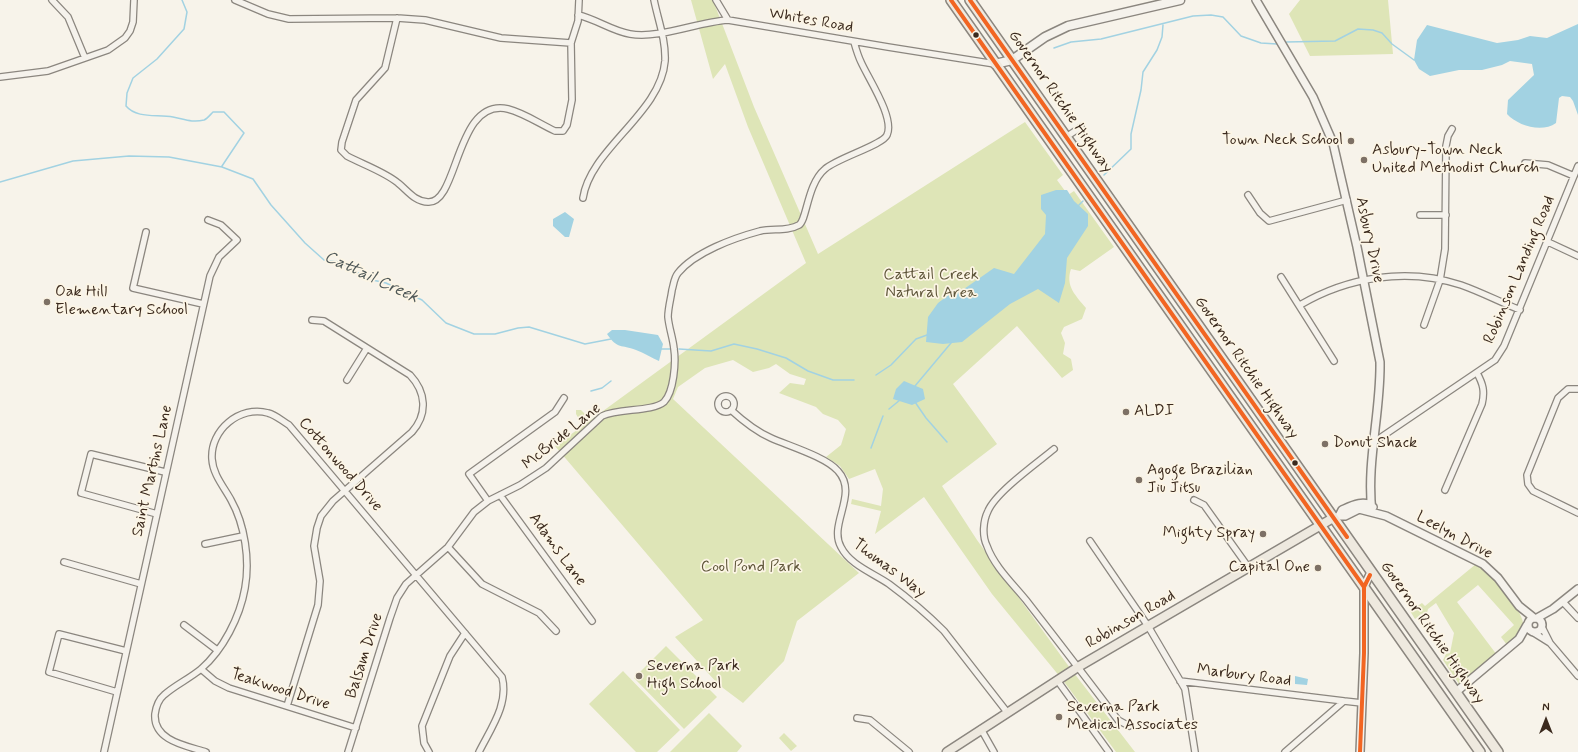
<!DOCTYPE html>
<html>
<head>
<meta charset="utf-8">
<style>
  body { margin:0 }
  #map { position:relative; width:1578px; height:752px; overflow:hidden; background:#f7f3ea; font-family:Mynerve,sans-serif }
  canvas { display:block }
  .north { position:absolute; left:1526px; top:700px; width:40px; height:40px; -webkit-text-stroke:3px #fcf5e5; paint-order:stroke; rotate:0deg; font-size:11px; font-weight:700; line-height:16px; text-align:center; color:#3b2a1e }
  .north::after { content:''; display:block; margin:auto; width:14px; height:18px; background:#3b2a1e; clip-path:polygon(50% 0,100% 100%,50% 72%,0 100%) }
</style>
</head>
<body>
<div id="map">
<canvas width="1578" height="752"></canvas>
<div class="north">N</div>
</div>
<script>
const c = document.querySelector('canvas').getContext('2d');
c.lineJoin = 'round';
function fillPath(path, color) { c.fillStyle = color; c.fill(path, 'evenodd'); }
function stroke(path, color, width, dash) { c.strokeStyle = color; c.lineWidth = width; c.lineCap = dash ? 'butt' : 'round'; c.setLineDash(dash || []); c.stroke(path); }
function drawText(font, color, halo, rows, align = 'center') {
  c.font = font + ' Mynerve,sans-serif'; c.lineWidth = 3.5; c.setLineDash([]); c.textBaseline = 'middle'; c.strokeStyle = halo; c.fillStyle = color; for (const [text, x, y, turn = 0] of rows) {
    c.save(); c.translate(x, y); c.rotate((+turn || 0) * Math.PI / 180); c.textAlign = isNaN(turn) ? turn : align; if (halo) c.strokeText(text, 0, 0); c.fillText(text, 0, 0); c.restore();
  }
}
const green = new Path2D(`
  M691,0H713L754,107L818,254L1025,122L1063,175L1057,180L1068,195L1074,191L1114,247L1080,271L1071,269C1065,286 1076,296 1086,308L1082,319L1064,327L1061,333L1065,343L1063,354L1071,359L1073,370L1062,378L1017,326L953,384L997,444L942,486L977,540L1067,664L1135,752H1116L1065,683L992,594L924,497L875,534L881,511L851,504L852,499L881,506L883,489L875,469L849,479L840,466L826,457L841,445L846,429L838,420L823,414L816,407L779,393L790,383L804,385L806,379L790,374L776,364L769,368L753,372L733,360L705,368L678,387L673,399L859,573L797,621L784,661L743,703L719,685L675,637L703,620L555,446L806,263L748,127L725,64L713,79Z
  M1300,0H1388L1393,54L1310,56L1289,14Z
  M576,410H581L586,415L585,419H579L576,414Z
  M1476,564L1485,567C1493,578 1526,613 1523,626C1521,634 1512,640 1507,645L1501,637L1514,625L1478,585L1457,602L1497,655L1459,684L1443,660L1446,654L1450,653L1454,633L1436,603L1428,609L1427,613L1421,614L1415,619L1410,611L1422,603L1425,606Z
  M666,646L717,697L684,729L634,678Z
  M623,671L680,730L657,752H636L589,704Z
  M709,713L742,746L737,752H670Z
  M784,733L797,746L791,751L779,738Z`);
const water = new Path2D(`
  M1578,24V115L1573,101L1570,97L1562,96L1559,98L1556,123C1542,133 1518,126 1507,114L1508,100L1534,75L1532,64L1510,61L1502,65L1482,70H1459L1430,76L1419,69L1414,60L1417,40L1427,25L1497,43L1518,40L1530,36L1547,38Z
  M1056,190H1067L1074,201L1088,214V226L1067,258L1065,283L1059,303L1038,289L1010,304L962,342L943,344L926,342L928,317L938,303L950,294L964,289L994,268L1014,274L1045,234L1046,215L1041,209V195Z
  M565,212L574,219L569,237H565L553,226V219Z
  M612,330H625L658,335L663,344L659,361C652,358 644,353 636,350C621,344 618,350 607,334Z
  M904,381L923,389L925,399L912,405L893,399L896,389Z
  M1295,676L1308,679L1307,685L1295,684Z`);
const stream = new Path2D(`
  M182,0L187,12L184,29L157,59L133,78L127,93L126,106C137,119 157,114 173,117C184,119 192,123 204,120C207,119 210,115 213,112H224L244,133L222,166
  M1286,42L1335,41L1358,29L1373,30L1382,33L1392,44L1414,60
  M1054,48L1071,42L1101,39L1193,16L1211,15L1223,17L1241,36L1261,43L1277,44
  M1104,175L1131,149V134L1141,90L1143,72L1157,50L1162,37L1163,25
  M0,182L73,161L129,156L169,157L222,167L253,179L271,205L305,243L324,260L340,262L368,279L386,283L422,300L446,323L474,334H495L518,328L529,327L585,344L611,339
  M1078,206L1083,201
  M660,349H670
  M679,349L711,351L734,344L757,349L786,358L808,371L833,380H854
  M876,375L891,365L916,339L927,335
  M915,386L951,343
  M591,391L602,388L611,381
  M915,402L926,418L947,442
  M889,409L900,400
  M871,448L883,416`);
const minor = new Path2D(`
  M52,0L68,17L85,58
  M235,0L268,14L289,19L397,18L425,20L501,38L571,43
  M716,0L728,20
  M578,15C596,19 612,31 630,34C660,39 697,22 728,20L888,47L995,64
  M397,18L385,68L356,100L342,142L341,150L347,156C362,164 385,172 398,183C407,190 415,202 428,202C459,204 455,97 508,109C524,113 540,124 555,131H563L567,125L572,100L571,43L578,21L579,0
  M0,77L48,71L108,50L125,38L130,31L133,22L134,0
  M1066,137L1081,127
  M1525,163L1548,165L1574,176
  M1248,195L1260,213L1269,221L1347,200
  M583,198C590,149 661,113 665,61C666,40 658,20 654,0
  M1420,215H1446
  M146,232L133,288L203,304
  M1548,242L1578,256
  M1281,277L1334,361
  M1300,305C1348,277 1407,267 1461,285C1481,292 1500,302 1520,310
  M1424,325L1440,280L1445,249L1446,146L1448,136L1452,129
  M347,380L367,348
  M1578,389H1568L1558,398L1527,475L1528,484L1533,491L1578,513
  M718 404a8 8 0 1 1 16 0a8 8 0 1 1-16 0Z
  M731,410C743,421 755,431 771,438C789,446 826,457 838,471C859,494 828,524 841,547C850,565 873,573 889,584C908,598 927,614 944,631L1007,712
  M1374,442L1495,360L1504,346L1578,166
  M1054,449C1037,463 996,492 988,511C983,521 982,536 987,546C994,566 1013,584 1026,600C1057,640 1088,680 1118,720L1129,726
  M1445,490L1482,404C1485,391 1483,384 1477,373
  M500,495L592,621
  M1194,500L1204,505L1249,568
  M488,501L469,474L555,412L564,398
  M157,514L81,493L91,454L165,472
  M1090,541L1148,626L1185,689L1195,752
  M205,544L243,536
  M448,547L482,584L539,613L556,631
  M64,562L141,584
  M1563,602L1578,618
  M184,625L217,650
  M1542,627L1550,643L1578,676
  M1534,633L1550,643
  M201,669L215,681L229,688L356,728
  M1057,680L1109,752
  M1180,681L1344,701
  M117,692L49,672L59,634L126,651
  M287,706L318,605L320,581L314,546L317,528L321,516L333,501L412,432C428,414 426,392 410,375L324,321L312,320
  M857,718L870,720L909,752
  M981,729L994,752
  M104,752L210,276L219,257L237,240L221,225L208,220
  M206,752C187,746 153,741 155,714C156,707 158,700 164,695C175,685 189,679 201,669C223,650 240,617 245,588C250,560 245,525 231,500C224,487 213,475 212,459C210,430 240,405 268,413C276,415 282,421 289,425L502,677C509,704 491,728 479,752
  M348,752L390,618L397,598L406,584L448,547L474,512L488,501L520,485L546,468L602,416C619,408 652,412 664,402C674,392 676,362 674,349C673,338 669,328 668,317C668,308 671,298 672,290C674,283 674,278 678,273C695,252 734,238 760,231C774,228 786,232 799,225C807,220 807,184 825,169C837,158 883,145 887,135C895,118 868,78 861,62C858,56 856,49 854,42
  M429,752L424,743L422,726L450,656L465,633
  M1285,752L1344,701L1362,703`);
const tertiary = new Path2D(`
  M1256,0L1313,97L1333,143L1357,247L1380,362C1381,412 1366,462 1372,512
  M1339,516L1342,510C1351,506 1364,499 1373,507
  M1333,518L1339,516H1345L1359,509L1386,516L1483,564L1498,578L1519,606L1534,618
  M1528 625a7 7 0 1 1 14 0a7 7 0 1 1-14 0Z
  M1537,618L1553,609L1578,589
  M1456,692L1519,639L1527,625
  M1360,752L1364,653V587L1371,572`);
const secondary = new Path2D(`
  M995,64L1012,60L1045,37L1068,26L1180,0`);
const primary = new Path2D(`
  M947,752L1078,667L1333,518`);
const trunk = new Path2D(`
  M951,0L1480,752
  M970,0L1498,752`);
const bus1 = new Path2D(`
  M951,0L1364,587
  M970,0L1347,537
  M1360,752L1364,653V587L1370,575`);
const markers = [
  [976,35,3.5,"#3b2a1e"],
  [1351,141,4,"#7d7065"],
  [1364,160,4,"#7d7065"],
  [47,302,4,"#7d7065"],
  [1126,412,4,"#7d7065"],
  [1325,444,4,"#7d7065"],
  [1295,463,3.5,"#3b2a1e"],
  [1139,480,4,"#7d7065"],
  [1263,534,4,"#7d7065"],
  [1318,568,4,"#7d7065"],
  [639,676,4,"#7d7065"],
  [1059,717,4,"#7d7065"]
];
const streetNames = [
  ["Whites Road",811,21,10],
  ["Governor Ritchie Highway",1060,102,55],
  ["Asbury Drive",1369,240,78],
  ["Robinson Landing Road",1520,270,-67],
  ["Governor Ritchie Highway",1246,368,55],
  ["McBride Lane",562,437,-39],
  ["Cottonwood Drive",340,465,49],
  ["Saint Martins Lane",153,471,-77],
  ["Leelyn Drive",1454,536,28],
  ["Adams Lane",557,550,54],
  ["Thomas Way",889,569,37],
  ["Robinson Road",1131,620,-30],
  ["Governor Ritchie Highway",1432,633,55],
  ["Balsam Drive",365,656,-72],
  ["Marbury Road",1244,676,7],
  ["Teakwood Drive",280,690,18]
];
const poiNames = [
  ["Town Neck School",1343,141,"right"],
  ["Asbury-Town Neck",1372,151],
  ["United Methodist Church",1372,169],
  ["Oak Hill",55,293],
  ["Elementary School",55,311],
  ["ALDI",1134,412],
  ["Donut Shack",1333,444],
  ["Agoge Brazilian",1147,471],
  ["Jiu Jitsu",1147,489],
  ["Mighty Spray",1255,534,"right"],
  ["Capital One",1310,568,"right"],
  ["Severna Park",647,667],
  ["High School",647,685],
  ["Severna Park",1067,708],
  ["Medical Associates",1067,726]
];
const parkNames = [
  ["Cattail Creek",931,276],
  ["Natural Area",931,294],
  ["Cool Pond Park",751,568]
];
const waterNames = [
  ["Cattail Creek",371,278,25]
];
fillPath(green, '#dee5b7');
fillPath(water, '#a2d2e2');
stroke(stream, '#a2d2e2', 1.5);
stroke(minor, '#8b867f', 8);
stroke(tertiary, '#8b867f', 10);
stroke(secondary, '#8b867f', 11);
stroke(primary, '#8b867f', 11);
stroke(trunk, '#8b867f', 12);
stroke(minor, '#f5f2ec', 5.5);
stroke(tertiary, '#f5f2ec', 7);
stroke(secondary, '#f5f2ec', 8);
stroke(primary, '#eee9df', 8);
stroke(trunk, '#eee9df', 9);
stroke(bus1, '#f26522', 4);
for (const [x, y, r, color] of markers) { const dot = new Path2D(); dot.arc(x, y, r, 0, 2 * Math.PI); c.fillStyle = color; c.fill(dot); stroke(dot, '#fcf5e5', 1.5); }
drawText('16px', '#3b2a1e', '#fcf5e5', streetNames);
drawText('16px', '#3b2a1e', '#fcf5e5', poiNames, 'left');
drawText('16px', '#5f563a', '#fcf5e5', parkNames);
drawText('italic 17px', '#4f5858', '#fcf5e5', waterNames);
</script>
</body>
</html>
